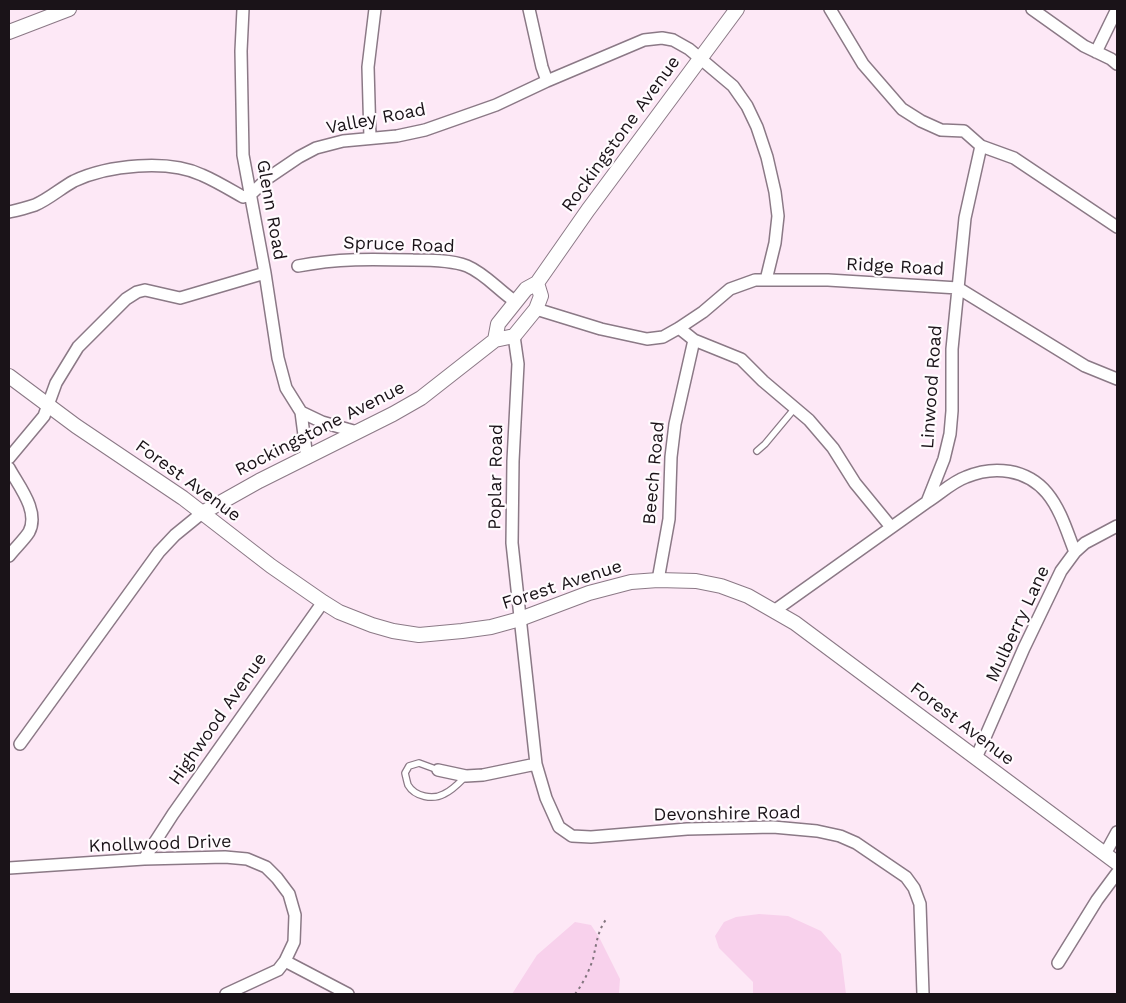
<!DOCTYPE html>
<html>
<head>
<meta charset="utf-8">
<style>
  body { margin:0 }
  #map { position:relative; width:1126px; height:1003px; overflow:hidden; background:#fde8f6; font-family:"Work Sans",sans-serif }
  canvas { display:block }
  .frame { position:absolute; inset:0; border:10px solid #1a1318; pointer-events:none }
</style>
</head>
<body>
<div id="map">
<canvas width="1126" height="1003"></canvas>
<div class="frame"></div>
</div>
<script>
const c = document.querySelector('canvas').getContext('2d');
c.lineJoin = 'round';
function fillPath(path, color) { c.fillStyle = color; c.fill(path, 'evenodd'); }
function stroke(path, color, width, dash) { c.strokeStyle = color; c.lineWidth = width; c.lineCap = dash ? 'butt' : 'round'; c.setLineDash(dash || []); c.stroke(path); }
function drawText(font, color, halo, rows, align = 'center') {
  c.font = font + ' "Work Sans",sans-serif'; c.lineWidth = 4.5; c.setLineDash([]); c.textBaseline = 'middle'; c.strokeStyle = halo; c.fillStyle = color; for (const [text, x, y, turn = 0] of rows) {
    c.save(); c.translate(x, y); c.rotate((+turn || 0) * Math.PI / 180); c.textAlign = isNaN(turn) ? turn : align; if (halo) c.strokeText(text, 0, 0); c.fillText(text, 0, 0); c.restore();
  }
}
const green = new Path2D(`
  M759,914L788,916L821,931L841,954L846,994H753V982L719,948L715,936L724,922L736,917Z
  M575,922L591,925L599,937L620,979L619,993L617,994H512L537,955Z`);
const path = new Path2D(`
  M575,994C583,984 589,971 593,959C597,942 597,932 607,918`);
const service = new Path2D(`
  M757,451L765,444L795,408
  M438,770L419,763L409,766L405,773C406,777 407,782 408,785C415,797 433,800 444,794C453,790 459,783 466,776`);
const minor = new Path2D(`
  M243,9L241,51L243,155L265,273L278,358L286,388L301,412L322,422L357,432
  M529,9L542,67L547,81
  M830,9L863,64L902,109L921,121L941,130L964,131L981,146L1014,158L1117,227
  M1032,9L1084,46L1111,59L1117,64
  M1096,52L1117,9
  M370,138L368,67L375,9
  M9,212C18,210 26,208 35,205C49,199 61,188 74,181C108,165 168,159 202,175C216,181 229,189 243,197L250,195L268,178L299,157L316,148L343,141L397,136L425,130L496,105L547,81L644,40L662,38L673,40L689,49L733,86L747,106L757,127L767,157L775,192L778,216L775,243L766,280
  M298,266C337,258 374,259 413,260C429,260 452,260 467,266C486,274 499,291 516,302
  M536,309L601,329L647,339L663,337L679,328L703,312L730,289L755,280H828L958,288L1085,366L1117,379
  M679,328L694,340L741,359L763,381L809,420L833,448L855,483L891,527
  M514,336L518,364L513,461L512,543L536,764L546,798L559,827L572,836L591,837L687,829L773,827L817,831L840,836L856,843L906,877L914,888L920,904L923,994
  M301,412L307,458
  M9,458L44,416L56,383L78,347L126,299L137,292L145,290L180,298L265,273
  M9,468C18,485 40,511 29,532C24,540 15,548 9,556
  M927,502C940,494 952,482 966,477C994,465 1027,469 1047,493C1061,510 1067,532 1075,552
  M658,580L669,519L671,457L675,424L694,340
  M774,611L927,502L944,459L950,434L952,411V349L965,218L981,146
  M20,744L159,552L175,535L202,513
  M976,758L1024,648L1061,571L1075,552L1085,543L1117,526
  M438,770L466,776L483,775L536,764
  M1105,854L1117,832
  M144,859L173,814L323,602
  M9,868L144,859L225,857L247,859L266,867L277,878L289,894L295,915L294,942L285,961L278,970L226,994
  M285,961L348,994
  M1058,963L1097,900L1117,873`);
const tertiary = new Path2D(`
  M9,32L69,9
  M495,340L498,324L526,289L537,283L588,210L737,9
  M9,376L76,426L183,498L271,566L323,602L339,612L372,625L393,631L419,635L462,631L491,627L520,619L589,593L631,582L658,580L696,581L721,586L748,596L795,623L1117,863
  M202,513L259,481L393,414L421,398L495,340L514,336L536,309L541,296L537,283`);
const streetNames = [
  ["Valley Road",376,119,-11],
  ["Rockingstone Avenue",621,134,-54],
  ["Glenn Road",271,210,80],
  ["Spruce Road",399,245,2],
  ["Ridge Road",895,267,3],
  ["Linwood Road",932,387,-86],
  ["Rockingstone Avenue",320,429,-27],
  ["Beech Road",654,473,-85],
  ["Poplar Road",496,477,-89],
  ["Forest Avenue",188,481,36],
  ["Forest Avenue",562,585,-18],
  ["Mulberry Lane",1018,624,-65],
  ["Highwood Avenue",218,719,-55],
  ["Forest Avenue",962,724,37],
  ["Devonshire Road",727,814,-1],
  ["Knollwood Drive",160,844,-2]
];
fillPath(green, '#f8d1ec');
stroke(service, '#8b7986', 8);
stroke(minor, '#8b7986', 14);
stroke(tertiary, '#8b7986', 16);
stroke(path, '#81747d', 2, [2.5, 4]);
stroke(service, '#fff', 5.5);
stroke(minor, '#fff', 11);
stroke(tertiary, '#fff', 14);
drawText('18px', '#1a1318', '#fffbfe', streetNames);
</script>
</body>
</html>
